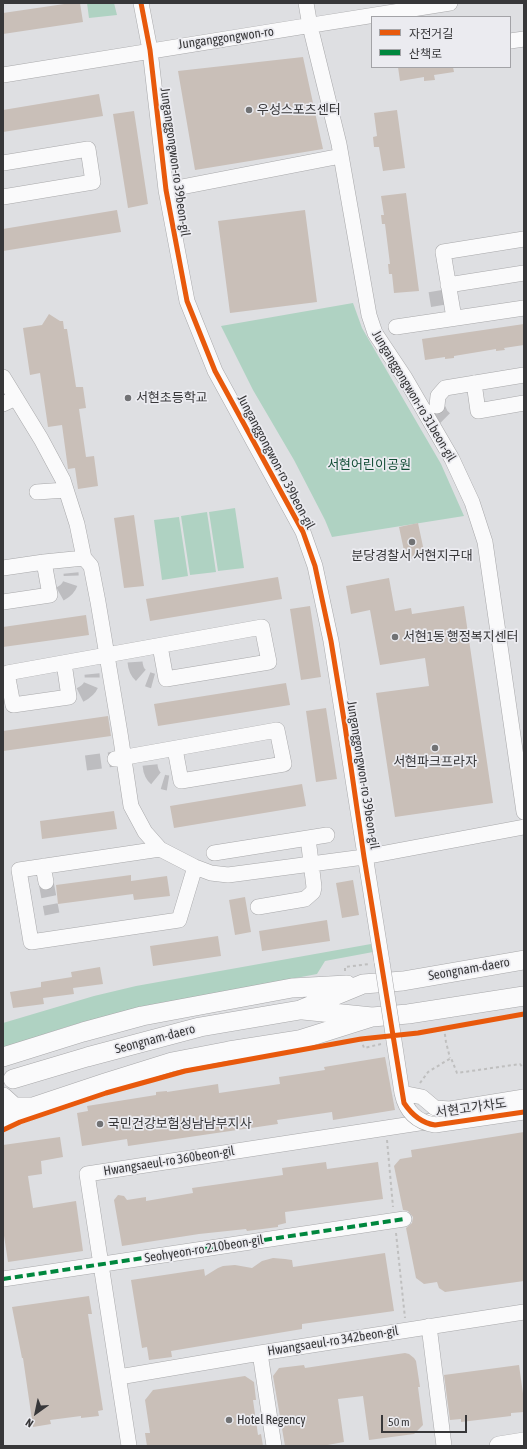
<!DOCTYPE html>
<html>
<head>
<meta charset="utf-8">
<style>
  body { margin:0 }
  #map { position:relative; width:527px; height:1449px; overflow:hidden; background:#dedfe2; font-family:"Asap Condensed","Noto Sans KR",sans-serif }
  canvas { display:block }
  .frame { position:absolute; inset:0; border:4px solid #373739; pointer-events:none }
  .legend { position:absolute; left:371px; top:16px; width:140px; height:52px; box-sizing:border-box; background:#ebebf0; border:1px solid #a3a3a7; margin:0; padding:5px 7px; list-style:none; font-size:12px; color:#373739 }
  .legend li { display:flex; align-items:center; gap:8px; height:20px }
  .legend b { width:20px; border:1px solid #a3a3a7 }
  .north { position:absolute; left:16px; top:1393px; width:40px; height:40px; -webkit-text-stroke:3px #ebebf0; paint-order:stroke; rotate:213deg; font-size:11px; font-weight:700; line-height:16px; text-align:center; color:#373739 }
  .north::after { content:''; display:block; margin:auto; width:14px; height:18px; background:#373739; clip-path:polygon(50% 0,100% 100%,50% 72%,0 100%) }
  .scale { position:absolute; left:381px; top:1415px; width:86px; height:18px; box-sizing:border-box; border:2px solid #373739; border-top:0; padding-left:5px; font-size:12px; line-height:14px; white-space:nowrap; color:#373739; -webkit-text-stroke:3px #ebebf0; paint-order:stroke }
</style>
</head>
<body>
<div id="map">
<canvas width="527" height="1449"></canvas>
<div class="frame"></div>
<ul class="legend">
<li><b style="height:5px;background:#e8590c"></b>자전거길</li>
<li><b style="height:5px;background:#00873e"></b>산책로</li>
</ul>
<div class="north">N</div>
<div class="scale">50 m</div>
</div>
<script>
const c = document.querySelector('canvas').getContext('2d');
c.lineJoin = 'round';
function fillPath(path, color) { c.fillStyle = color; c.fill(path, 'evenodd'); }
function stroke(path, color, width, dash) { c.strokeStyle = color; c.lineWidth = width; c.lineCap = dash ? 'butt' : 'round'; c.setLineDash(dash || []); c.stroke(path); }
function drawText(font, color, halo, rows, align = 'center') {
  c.font = font + ' "Asap Condensed","Noto Sans KR",sans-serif'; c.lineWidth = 3.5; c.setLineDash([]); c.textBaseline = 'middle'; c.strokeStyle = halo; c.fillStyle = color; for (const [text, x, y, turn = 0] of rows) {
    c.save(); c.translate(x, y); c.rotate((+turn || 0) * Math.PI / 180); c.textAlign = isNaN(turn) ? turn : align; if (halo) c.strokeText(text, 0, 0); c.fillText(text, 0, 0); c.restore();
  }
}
const green = new Path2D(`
  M87,3H114L117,15L89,18Z
  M353,303L362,328L441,464L464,516L332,537L325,520L294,460L253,390L221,326Z
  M235,508L244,568L218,571L209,512Z
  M207,512L216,572L190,575L181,516Z
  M179,517L188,576L162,580L154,520Z
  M371,944L373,952L325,961L317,974L136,1008L66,1027L3,1048V1023L94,996L136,986Z`);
const building = new Path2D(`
  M71,3H80L83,22L3,34V13Z
  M303,57L323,149L195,170L178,71Z
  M398,67H453L454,72L434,75L435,80L424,81V77L400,81Z
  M99,94L103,116L3,132V110Z
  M397,110L405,168L383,171L379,147H374L373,137L377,136L374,113Z
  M134,111L148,204L128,208L113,114Z
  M406,193L419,291L394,293L392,274H389L388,264H390L385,224H382L381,215H384L381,196Z
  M117,210L121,232L3,251V229Z
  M305,210L317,302L230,313L218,221Z
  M49,314L60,321H63L64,329H67L76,387H83L86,408L79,409L86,457L94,456L98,486L78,489L75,468L68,469L62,425L48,427L40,373L30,375L23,328L42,325Z
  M524,324V345L504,348L505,350L496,351V349L454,356V358L445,359V357L425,360L422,339Z
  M134,515L144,586L124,588L114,518Z
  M418,523L425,556L406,560L399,527Z
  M278,577L282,599L150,621L146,599Z
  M389,578L395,611L411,608L412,614L464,606L493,803L395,817L376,693L429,686L425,658L380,665L370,610L351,614L346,586Z
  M310,606L321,677L301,680L290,609Z
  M86,615L89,635L3,647V627Z
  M286,683L290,705L158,726L154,704Z
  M326,708L337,779L316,782L306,711Z
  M108,716L111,736L3,751V731Z
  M302,784L306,806L174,828L170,806Z
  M114,811L117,829L42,839L40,821Z
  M131,875V881L167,876L170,896L134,900L133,894L58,904L56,885Z
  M353,880L359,915L342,918L336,883Z
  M245,897L251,932L235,935L229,900Z
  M327,920L330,941L262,951L259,931Z
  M218,936L221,956L153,966L150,946Z
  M100,967L103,984L73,988L74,994L43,998L44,1004L13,1008L10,992L41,987V982L72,977L71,972Z
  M385,1057L395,1110L333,1120L332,1112L277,1120L278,1124L128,1146L127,1139L82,1146L77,1113L88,1111L87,1106L156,1095V1092L167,1091V1092L218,1084L219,1093L280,1084L279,1077L325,1070L324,1067Z
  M524,1132V1281L445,1292L439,1288L437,1282L424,1284L416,1278L406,1228L412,1223L413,1217L408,1211L403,1210L394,1166L400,1159L412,1157L411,1150Z
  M60,1137L63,1157L41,1161L42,1174L28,1176L33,1208L76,1201L83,1251L8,1262L3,1229V1145Z
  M326,1162L327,1169L378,1162L383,1199L285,1212L286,1223L278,1225V1227L247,1231L246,1229L199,1234L122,1246L114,1200L118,1195L124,1196L127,1200L146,1197V1201L193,1193L192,1188L283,1175L282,1168Z
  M385,1253L394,1311L302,1324V1329L171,1351L172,1357L149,1360L147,1347L142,1348L131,1280L204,1269L205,1276L218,1268L223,1266L235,1265L252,1268L262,1261L273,1258L285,1259L292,1260L293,1267Z
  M89,1296L92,1314H88L103,1410L98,1411L99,1416L81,1418V1416L50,1420L51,1424L33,1427L23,1358H22L12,1307Z
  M405,1353L409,1354L414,1358L416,1361L420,1387H418L423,1425L414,1434L369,1440L363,1396L338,1399L344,1442L322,1446H285L273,1376L279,1368L304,1365L305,1368Z
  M519,1365L524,1401V1412L511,1413V1416L461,1422V1419L450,1420L444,1375Z
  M245,1376L254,1382L256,1400H253L258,1435L261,1434L263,1446H147L145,1433H150L145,1400L153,1390Z`);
const minorTunnel = new Path2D(`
  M436,291L440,315
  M437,406L441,415L449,423
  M60,594C69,589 72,584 71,573
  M135,662C136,674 142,678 153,681
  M80,695C90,690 93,685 92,674
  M86,763L115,759
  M150,765C151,776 156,781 168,783
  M46,882L52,914`);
const path = new Path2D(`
  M345,971V967L369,964
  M444,1028L446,1042L450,1058
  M361,1039L364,1048L381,1044
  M420,1083L428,1072L451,1058L457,1073L520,1064L524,1069
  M387,1140L393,1207
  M396,1233L405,1318`);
const minor = new Path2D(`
  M141,3L150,50L166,190L187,301L215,371L303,532L315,566L331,641L382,962
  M306,3L310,26L339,144L369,315L375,333L405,378L452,459L472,502L485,542L524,812
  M510,41L524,39
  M3,75C152,50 301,27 450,3
  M3,163L88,149L93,182L3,197
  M166,190L341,156
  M448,285L524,273
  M454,318L443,252L524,239
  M396,327L524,308
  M3,377L41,439L63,480L77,524L84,558L91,566L98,602L120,733L131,806L145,832L160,849L195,867L211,873L228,875L364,857L524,827
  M474,383L478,411L524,403
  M3,404L16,398
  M437,406L438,396L445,388L524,375
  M37,492L66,490
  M3,568L44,562L84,558
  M3,602L50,595L44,562
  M64,663L69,697L13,705L7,673L262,627L269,662L166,679L160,646
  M115,759L277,730L284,764L181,781L175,749
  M160,849L19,870L31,942L179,920L195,867
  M214,853L327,835
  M43,866L46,882
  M258,907L305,899L313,892L314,887L308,838
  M3,1279L404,1219
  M429,1326L444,1446
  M260,1353L274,1446
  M119,1377L260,1353L524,1312
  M129,1446L87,1174L432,1121`);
const major = new Path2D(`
  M303,1010L372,1017L408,1014L524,996
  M3,1057L83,1032L142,1016L292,988L347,985
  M13,1079L87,1057L200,1027L300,1010L363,984L403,981L524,960
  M3,1097L14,1107H32
  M3,1118L33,1107L105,1083L172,1062L229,1051L299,1040L372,1017
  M499,1446L524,1442`);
const minorBridge = new Path2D(`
  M382,962L402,1093C406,1112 417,1122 435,1125L524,1112
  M402,1093L422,1097L435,1108L450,1109L524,1097`);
const quiet = new Path2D(`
  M3,1279L404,1219`);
const cycleway = new Path2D(`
  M141,3L150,50L166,190L187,301L215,371L303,532L315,566L331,641L345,726L364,857L404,1103C412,1115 421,1123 435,1125L524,1112
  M3,1130L20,1122L106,1093L185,1071L361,1039L418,1033L524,1014`);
const markers = [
  [249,110,4,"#717274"],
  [128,398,4,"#717274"],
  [412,542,4,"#717274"],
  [395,637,4,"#717274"],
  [435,748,4,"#717274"],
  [100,1124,4,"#717274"],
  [229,1420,4,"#717274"]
];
const streetNames = [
  ["Junganggongwon-ro",226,38,-8],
  ["Junganggongwon-ro 39beon-gil",175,162,82],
  ["Junganggongwon-ro 31beon-gil",414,396,59],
  ["Junganggongwon-ro 39beon-gil",276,462,62],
  ["Junganggongwon-ro 39beon-gil",363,775,81],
  ["Seongnam-daero",469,969,-10],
  ["Seongnam-daero",155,1039,-15],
  ["서현고가차도",471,1108,-8],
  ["Hwangsaeul-ro 360beon-gil",169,1161,-9],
  ["Seohyeon-ro 210beon-gil",204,1249,-9],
  ["Hwangsaeul-ro 342beon-gil",333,1341,-9]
];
const poiNames = [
  ["우성스포츠센터",257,110],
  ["서현초등학교",136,398],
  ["분당경찰서 서현지구대",412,556,"center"],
  ["서현1동 행정복지센터",403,637],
  ["서현파크프라자",435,762,"center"],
  ["국민건강보험성남남부지사",108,1124],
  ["Hotel Regency",237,1420]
];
const parkNames = [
  ["서현어린이공원",369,465]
];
fillPath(green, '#afd2c2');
fillPath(building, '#c9bfb8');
stroke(minorTunnel, '#bdbdc0', 15, [15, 8]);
stroke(minor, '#a8a8aa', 16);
stroke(major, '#a8a8aa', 20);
stroke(path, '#bfbfbf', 2, [3, 3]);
stroke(minor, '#fafafb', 15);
stroke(major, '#fafafb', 19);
stroke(minorBridge, '#a8a8aa', 16, []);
stroke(minorBridge, '#fafafb', 15);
stroke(quiet, '#00873e', 4, [8, 4]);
stroke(cycleway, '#e8590c', 5);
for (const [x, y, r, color] of markers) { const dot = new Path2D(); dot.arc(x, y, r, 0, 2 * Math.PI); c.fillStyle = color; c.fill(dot); stroke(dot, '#ebebf0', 1.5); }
drawText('13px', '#373739', '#ebebf0', streetNames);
drawText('13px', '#373739', '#ebebf0', poiNames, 'left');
drawText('13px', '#134e36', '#ebebf0', parkNames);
</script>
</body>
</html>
